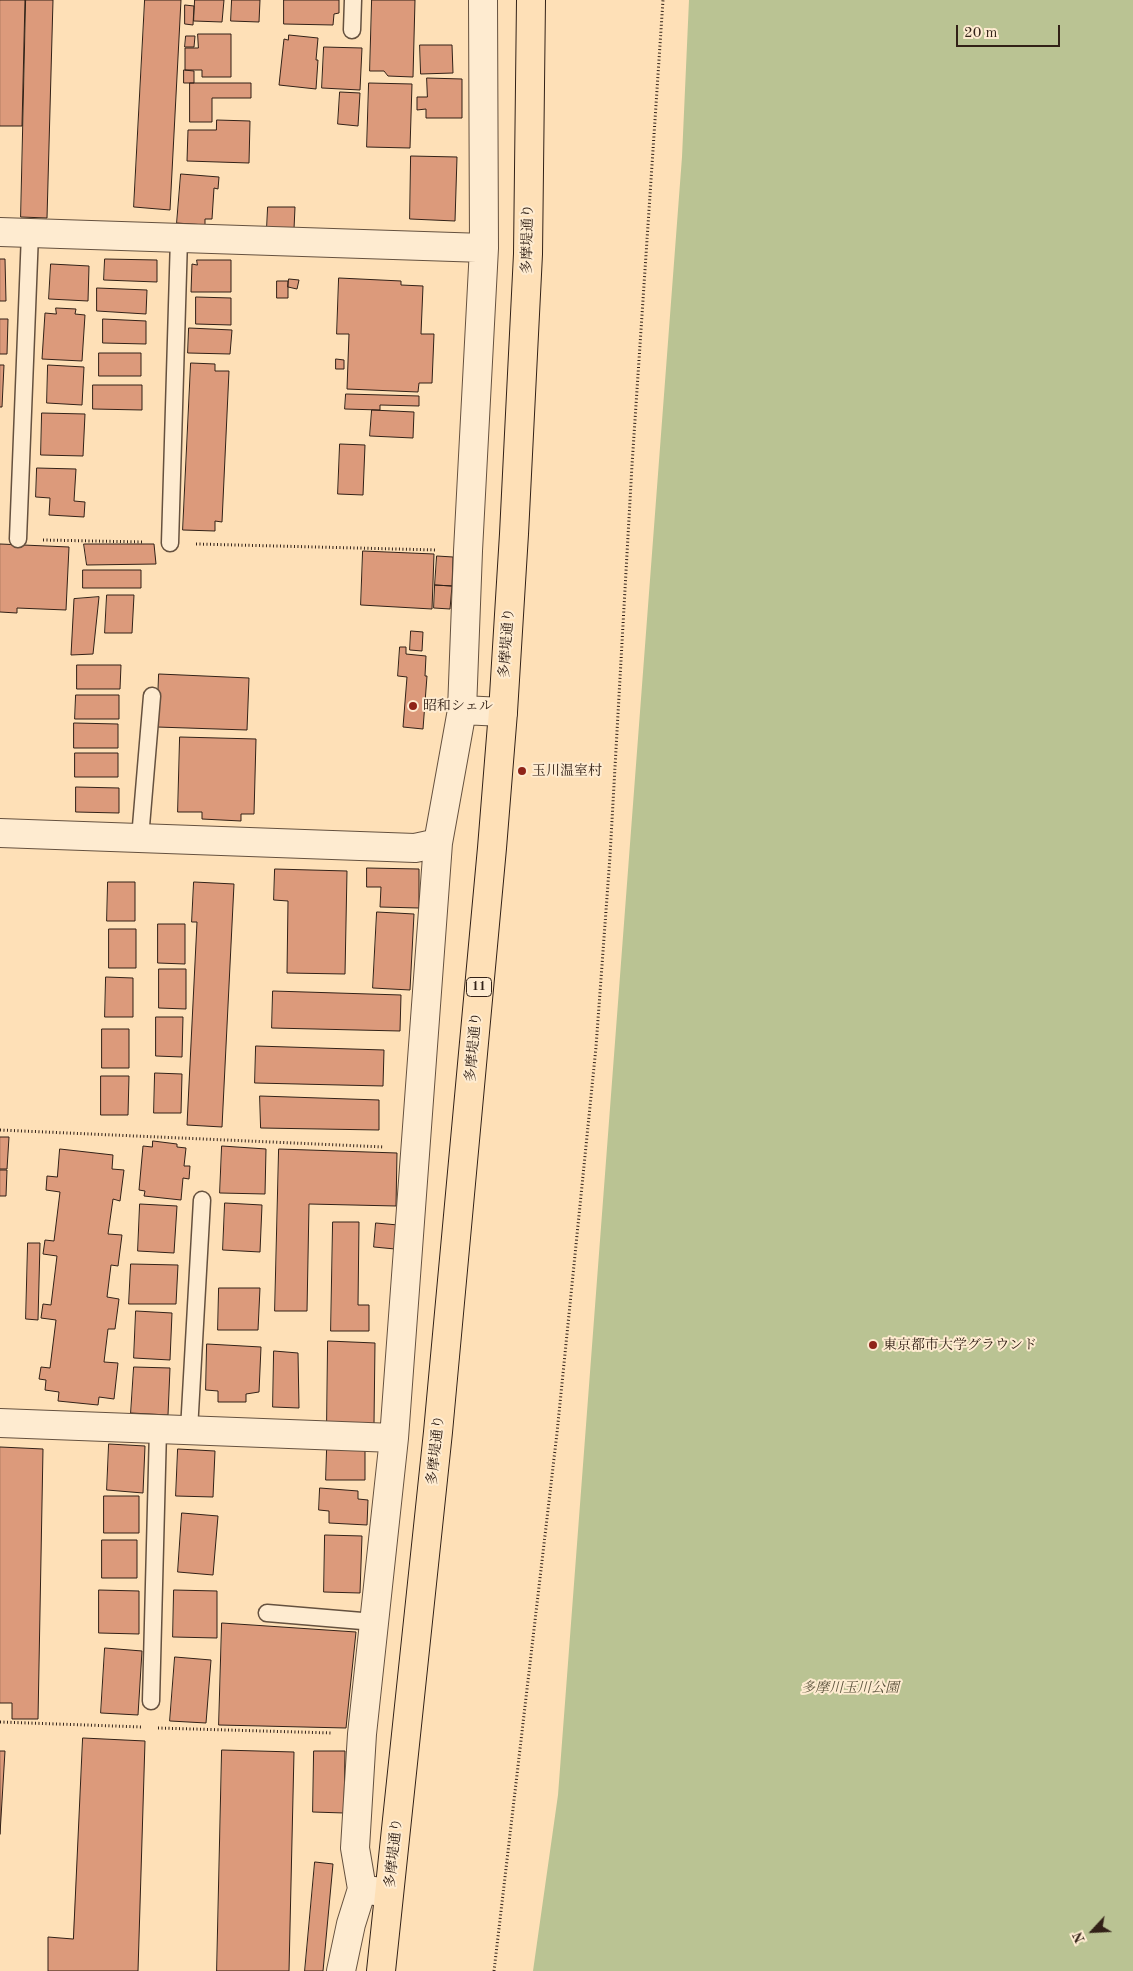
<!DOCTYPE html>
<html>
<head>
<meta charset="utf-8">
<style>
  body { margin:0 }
  #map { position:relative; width:1133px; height:1971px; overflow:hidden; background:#fee0b7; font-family:"Old Standard TT",serif }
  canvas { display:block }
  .north { position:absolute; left:1068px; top:1906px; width:50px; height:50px; -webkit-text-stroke:4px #feebd0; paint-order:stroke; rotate:245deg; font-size:14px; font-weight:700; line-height:20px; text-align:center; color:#322117 }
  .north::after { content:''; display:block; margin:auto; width:18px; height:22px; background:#322117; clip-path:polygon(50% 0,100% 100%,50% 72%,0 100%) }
  .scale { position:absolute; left:956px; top:25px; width:104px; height:22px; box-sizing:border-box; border:2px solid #322117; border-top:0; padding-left:6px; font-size:15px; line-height:18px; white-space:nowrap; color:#322117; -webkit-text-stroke:4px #feebd0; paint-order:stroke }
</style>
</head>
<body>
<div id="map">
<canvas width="1133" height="1971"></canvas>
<div class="north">N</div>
<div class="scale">20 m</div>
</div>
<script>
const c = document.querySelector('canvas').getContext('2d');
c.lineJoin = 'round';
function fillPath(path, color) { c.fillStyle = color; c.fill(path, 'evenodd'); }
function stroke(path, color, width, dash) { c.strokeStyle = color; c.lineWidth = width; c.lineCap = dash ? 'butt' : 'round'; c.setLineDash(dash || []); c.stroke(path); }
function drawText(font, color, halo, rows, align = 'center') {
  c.font = font + ' "Old Standard TT","Noto Serif JP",serif'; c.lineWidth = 4; c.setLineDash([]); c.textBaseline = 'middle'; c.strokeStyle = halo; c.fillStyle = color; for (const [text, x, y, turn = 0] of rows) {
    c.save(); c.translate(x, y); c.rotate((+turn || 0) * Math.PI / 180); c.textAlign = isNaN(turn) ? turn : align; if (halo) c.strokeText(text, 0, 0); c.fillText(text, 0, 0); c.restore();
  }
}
const green = new Path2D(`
  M689,0H1133V1971H533L558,1795L682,157Z`);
const building = new Path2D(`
  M0,0H25L22,126H0Z
  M26,0H53L47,218L21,217Z
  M145,0H181L170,210L134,207Z
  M195,0H224L222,22L194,21Z
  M232,0H260L259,22L231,21Z
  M284,0H339V13L334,14L333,25L284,24Z
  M372,0H415L413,77L388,76L384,71H370Z
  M185,5L194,6L193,25L185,24Z
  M198,34H231V77H202V70H185V48H198Z
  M289,35L318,38L316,60H318L316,89L279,85L284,39L288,40Z
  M186,36H195L194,47H185Z
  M420,45H452L453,73L421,74Z
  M324,47L362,48L360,90L322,88Z
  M184,70L194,71V83H184Z
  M427,78L462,79V118H426V109L417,110V97H427Z
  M190,83H251V98H212V122H190Z
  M369,83L412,84L410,148L367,147Z
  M340,92L360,93L358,126L338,124Z
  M217,120L250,121L249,163L187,161L188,130H216Z
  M411,156L457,157L455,221L410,219Z
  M181,174L219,177L218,189L214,188L212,219H205V225L177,223Z
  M268,207H295L294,229L267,228Z
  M0,259H5L6,301H0Z
  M105,259L157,260V282L104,280Z
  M197,260H231V292H191L192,264L197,265Z
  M51,264L89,266L88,301L49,299Z
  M339,278L401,281V285L423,286L421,334H434L432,383H419L418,392L347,389L349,334H337Z
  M289,279L299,280L297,289L288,287Z
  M277,281H288V298H277Z
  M97,288L147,290L146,314L97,311Z
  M196,297L231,298V325L196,324Z
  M56,308L76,309L75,314L85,315L82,361L42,359L45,313L56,314Z
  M0,319H8L7,354H0Z
  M103,319L146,321V344L103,343Z
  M189,328L232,330L230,354L188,353Z
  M99,353H141V376H99Z
  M336,359L344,360V369H336Z
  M191,363L215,364V371H229L222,522L215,521V531L183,530Z
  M0,365H4L2,407H0Z
  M48,365L84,367L82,405L47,403Z
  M93,385H142V410L93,409Z
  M346,394L419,396V406L380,405V410L345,409Z
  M372,410L414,412L413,438L370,436Z
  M42,413L85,414L83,456L41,455Z
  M340,444L365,445L363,495L338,494Z
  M37,468L76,469L74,501L85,502L84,517L49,515L50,498L36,497Z
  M0,544L69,547L66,610L17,608V613L0,612Z
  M84,544H154L156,564L87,565Z
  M363,551L434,554L432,609L361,605Z
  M437,556L453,557L452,586L435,585Z
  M83,570H141V588H83Z
  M435,585L452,586L450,609L434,608Z
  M107,595H134L132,633H105Z
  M99,597L93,654L71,655L74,599Z
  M411,631L423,632L422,651L410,650Z
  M400,647H406V654L426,656L425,676H427L423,729L403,727L407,677L398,676Z
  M77,665H121L120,689H77Z
  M159,674L249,678L247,730L157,727Z
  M76,695H119V719H75Z
  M74,723L118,724V748H74Z
  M180,737L256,739L254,814H241V821L202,819V812H178Z
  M75,753H118V777H75Z
  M76,787L119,788V813L76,812Z
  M367,868L419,869V908L380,907L381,887H367Z
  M275,869L347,871L345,974L287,973L288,901L274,900Z
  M108,882H135V921H107Z
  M194,882L234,884L222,1127L187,1125L197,922H192Z
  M377,912L414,914L410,990L373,988Z
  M158,924H185V964L158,963Z
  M109,929H136V968H109Z
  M159,969H186V1009L159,1008Z
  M106,977L133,978V1017H105Z
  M273,991L401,995L400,1031L272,1028Z
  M156,1017H183L182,1057L156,1056Z
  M102,1029H129V1068H102Z
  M256,1046L384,1050L383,1086L255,1083Z
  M155,1073L182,1074L181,1113H154Z
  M101,1076H129L128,1115H101Z
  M260,1096L379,1100V1130L261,1128Z
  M0,1137H9L7,1169H0Z
  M153,1141L177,1144V1147L186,1148L184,1166H190L189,1179L183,1178L181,1200L144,1196L145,1191L139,1190L143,1146L152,1147Z
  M222,1146L266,1149L265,1194L220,1193Z
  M60,1149L113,1155L112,1169L124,1170L120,1201L113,1199L108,1234L122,1235L118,1266L111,1265L107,1297L119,1299L115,1329H108L104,1362L118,1363L114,1399L99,1397L98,1405L58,1401L59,1392L45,1390L46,1380L39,1379L41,1367L50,1368L56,1320L41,1318L43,1304L51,1305L57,1256L43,1254L45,1240L54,1241L60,1192L46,1190L47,1176L57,1177Z
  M279,1149L397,1153L396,1206L309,1204L307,1311H275Z
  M0,1170H7L6,1196H0Z
  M225,1203L262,1205L260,1252L223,1250Z
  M140,1204L177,1206L174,1253L138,1251Z
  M333,1222H359L358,1305H369V1331H331Z
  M376,1223L398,1225L395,1249L374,1247Z
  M28,1243H40L38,1320L26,1319Z
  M131,1264L178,1265L176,1304H129Z
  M219,1288H260L258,1330H218Z
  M136,1311L172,1313L170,1360L134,1358Z
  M328,1341L375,1343L374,1424L327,1423Z
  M207,1344L261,1347L259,1392L246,1394V1402H218V1391L206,1390Z
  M274,1351L298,1353L299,1408L273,1407Z
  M134,1367L170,1368L168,1415L131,1413Z
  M109,1444L145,1446L143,1493L107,1490Z
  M0,1447L43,1449L38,1719H12V1703H0Z
  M178,1449L215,1451L213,1497L176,1496Z
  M327,1449L365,1450V1480H326Z
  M320,1488L358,1491V1499L368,1500L367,1525L329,1523V1511L319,1510Z
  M104,1496H139V1533H104Z
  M182,1513L218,1516L213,1575L178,1572Z
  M325,1535L362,1536L360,1593L324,1592Z
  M102,1540H137V1578H102Z
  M99,1590L139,1591V1634L99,1633Z
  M174,1590L217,1591V1638L173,1637Z
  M222,1623L356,1632L346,1728L219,1725Z
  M105,1648L142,1651L138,1715L101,1713Z
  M175,1657L211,1660L206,1723L170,1721Z
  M83,1738L145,1741L138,1971H48V1937L73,1939Z
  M222,1750L294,1752L289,1971H217Z
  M0,1751H5L0,1834Z
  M314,1751H345L344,1813L313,1812Z
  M315,1862L333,1864L323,1971H305Z`);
const path = new Path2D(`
  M43,540L144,542
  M196,544L437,550
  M0,1130L384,1147
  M0,1722L142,1727
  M158,1728L332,1733
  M494,1971L557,1433L596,1047L610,856L632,465L663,0`);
const lane = new Path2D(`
  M352,30L353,0
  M18,539L30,233
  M170,543L179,238
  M140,838L152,696
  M189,1430L202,1200
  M267,1613L374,1622
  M151,1701L158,1429`);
const street = new Path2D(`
  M0,232L484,248
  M462,710L503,712
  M0,833L415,848L438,843
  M0,1423L394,1438
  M362,1889L355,1848L362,1734L394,1438L438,843L462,710L468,551L484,248L483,0
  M341,1971L351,1924L362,1889L381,1892`);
const primary = new Path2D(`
  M381,1971L438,1432L492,848L503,712L514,534L528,254L531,0`);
const markers = [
  [413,706,5,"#8f2418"],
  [522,771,5,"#8f2418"],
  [873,1345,5,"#8f2418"]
];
const shields = [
  [479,987,25]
];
const shieldNames = [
  ["11",479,987]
];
const streetNames = [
  ["多摩堤通り",528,239,-89],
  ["多摩堤通り",507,643,-86],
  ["多摩堤通り",474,1047,-85],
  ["多摩堤通り",436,1450,-84],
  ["多摩堤通り",394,1853,-84]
];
const poiNames = [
  ["昭和シェル",423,706],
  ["玉川温室村",532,771],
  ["東京都市大学グラウンド",883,1345]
];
const parkNames = [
  ["多摩川玉川公園",850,1688]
];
fillPath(green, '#bac393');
fillPath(building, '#dc9a7b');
stroke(building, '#322117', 1);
stroke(lane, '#65513f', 19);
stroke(street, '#65513f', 30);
stroke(primary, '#322117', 30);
stroke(path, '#322117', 3, [1, 2.5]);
stroke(lane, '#feebd0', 16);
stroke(street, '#feebd0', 28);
stroke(primary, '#fee0b7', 28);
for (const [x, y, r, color] of markers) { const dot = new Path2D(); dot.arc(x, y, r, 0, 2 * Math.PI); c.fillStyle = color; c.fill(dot); stroke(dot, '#feebd0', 2); }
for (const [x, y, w] of shields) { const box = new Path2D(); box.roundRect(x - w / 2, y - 9.5, w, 19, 4); c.fillStyle = '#feebd0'; c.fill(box); stroke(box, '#322117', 1); }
drawText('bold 12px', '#322117', null, shieldNames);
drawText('14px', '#322117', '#feebd0', streetNames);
drawText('14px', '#322117', '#feebd0', poiNames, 'left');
drawText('italic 14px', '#5b523c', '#feebd0', parkNames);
</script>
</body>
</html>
